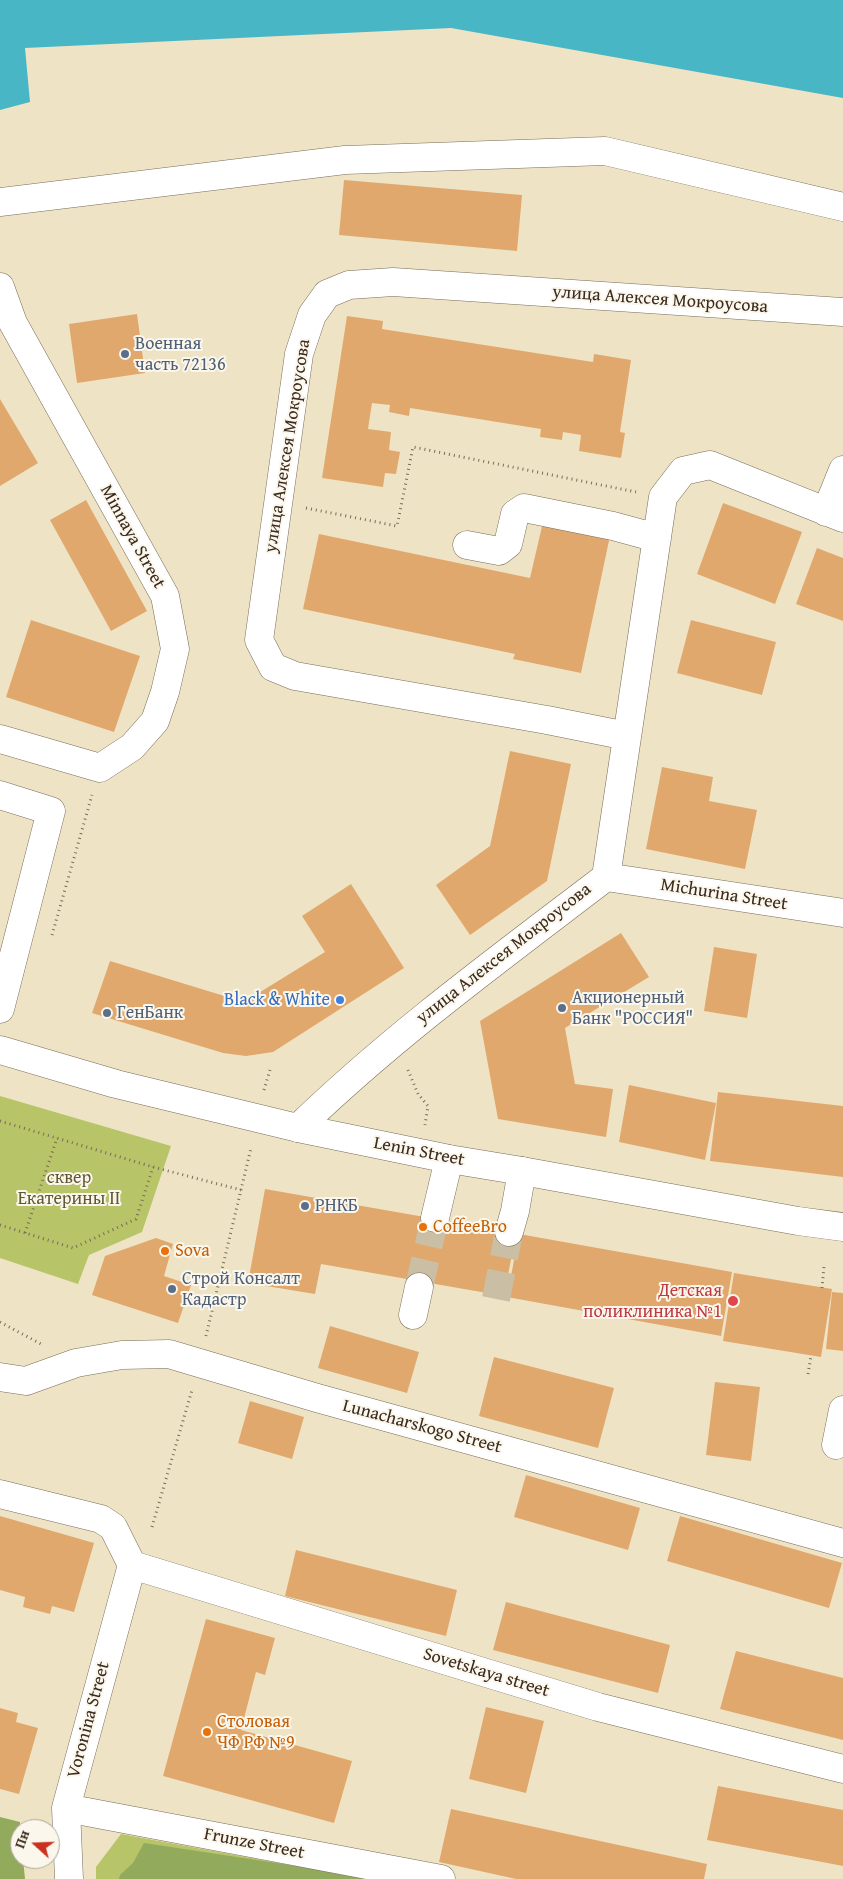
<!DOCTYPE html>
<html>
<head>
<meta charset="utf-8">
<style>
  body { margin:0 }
  #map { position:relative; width:843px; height:1879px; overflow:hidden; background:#eee4c5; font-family:"Gentium Book Plus",serif }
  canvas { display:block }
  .north { position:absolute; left:10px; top:1819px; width:50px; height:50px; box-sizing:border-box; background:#fbf7ec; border:1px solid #aea59a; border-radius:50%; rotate:290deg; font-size:14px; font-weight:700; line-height:20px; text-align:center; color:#3b2a1e }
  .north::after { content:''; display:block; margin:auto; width:18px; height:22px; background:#c8321e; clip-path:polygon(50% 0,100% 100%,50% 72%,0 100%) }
</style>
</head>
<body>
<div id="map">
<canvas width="843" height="1879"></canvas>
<div class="north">Пн</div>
</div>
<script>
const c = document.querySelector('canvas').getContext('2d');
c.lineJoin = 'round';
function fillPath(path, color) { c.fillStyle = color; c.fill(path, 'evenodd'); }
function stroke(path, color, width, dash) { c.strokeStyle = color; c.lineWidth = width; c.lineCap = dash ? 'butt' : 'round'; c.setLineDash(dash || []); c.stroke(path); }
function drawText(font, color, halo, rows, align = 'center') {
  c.font = font + ' "Gentium Book Plus",serif'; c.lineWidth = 4; c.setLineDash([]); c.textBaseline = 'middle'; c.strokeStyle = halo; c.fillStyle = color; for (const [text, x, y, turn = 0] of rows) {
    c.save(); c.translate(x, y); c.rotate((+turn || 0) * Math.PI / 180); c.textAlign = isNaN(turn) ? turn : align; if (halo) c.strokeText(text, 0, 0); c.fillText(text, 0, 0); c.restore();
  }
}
const green = new Path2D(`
  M0,1096L171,1146L142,1232L89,1255L78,1284L0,1258Z
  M121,1834L365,1879H96V1867Z`);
const forest = new Path2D(`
  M0,1817L20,1822V1859H23L25,1879H0Z
  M144,1843L382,1879H119L120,1875L133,1863Z`);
const water = new Path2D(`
  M0,0H843V98L451,28L25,48L30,102L0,110Z`);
const building = new Path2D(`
  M344,180L522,195L517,251L339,235Z
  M137,314L145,373L77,383L69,324Z
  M347,316L383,321L382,329L593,362L594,354L631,360L620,432L625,433L621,458L579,451L581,435L563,432L562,440L540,437L541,429L410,408L409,416L389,412L390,405L372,403L368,429L391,432L389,450L400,452L396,474L385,473L383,487L322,478Z
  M0,399L38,463L0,486Z
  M86,500L147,611L111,631L50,520Z
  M723,503L802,532L775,604L697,574Z
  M543,522L610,536L581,673L513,659L515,654L303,609L319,534L530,578Z
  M817,548L843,558V621L796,604Z
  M31,620L140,656L114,732L6,697Z
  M691,620L776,642L762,695L677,673Z
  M510,751L571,764L547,881L470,935L436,885L490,846Z
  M662,767L713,777L709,801L757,810L745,869L646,849Z
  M351,884L404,968L273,1052L246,1056L223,1053L92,1013L110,961L244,1002L325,952L302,916Z
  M621,933L649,977L565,1028L575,1084L613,1089L606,1137L498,1119L480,1021Z
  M714,947L757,954L747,1018L704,1011Z
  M629,1085L716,1103L705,1160L619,1142Z
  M718,1092L843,1106V1177L710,1161Z
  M265,1189L516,1233L504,1296L321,1264L315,1294L248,1283Z
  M519,1234L732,1272L721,1336L507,1297Z
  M156,1238L173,1244L164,1276L191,1285L178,1323L92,1295L105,1256Z
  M734,1273L832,1289L821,1357L723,1341Z
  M832,1292L843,1293V1351L826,1349Z
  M330,1326L419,1352L407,1393L318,1368Z
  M494,1357L614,1388L598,1448L479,1416Z
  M715,1382L760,1387L751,1461L706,1455Z
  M250,1401L304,1417L292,1459L238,1443Z
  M526,1475L640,1508L628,1550L514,1517Z
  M0,1516L94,1543L74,1612L52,1606L50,1614L23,1607L25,1597L0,1590Z
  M680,1516L842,1563L829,1608L667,1561Z
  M296,1550L457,1590L446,1636L285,1596Z
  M506,1602L670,1645L658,1693L493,1650Z
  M206,1619L275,1638L265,1675L256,1672L241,1730L352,1761L334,1823L163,1776Z
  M736,1651L843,1678V1740L720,1709Z
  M486,1707L544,1721L526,1793L469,1779Z
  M0,1708L18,1713L16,1722L38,1728L19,1794L0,1789Z
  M718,1786L843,1810V1866L707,1840Z
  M451,1809L707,1864L704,1879H516L439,1862Z`);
const minorTunnel = new Path2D(`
  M419,1287L435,1218
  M496,1299L509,1232`);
const path = new Path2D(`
  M306,508L397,526L413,447L636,492
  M52,935L92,795
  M408,1070L418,1094L428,1106L425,1125
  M264,1090L270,1070
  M0,1121L153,1167L241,1190
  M0,1225L73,1248L136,1219L153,1167
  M25,1233L57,1138
  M822,1288L824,1266
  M0,1322L41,1344
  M206,1336L251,1148
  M808,1374L811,1356
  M152,1527L192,1390`);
const minor = new Path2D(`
  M0,202L345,160L605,151L843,207
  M0,287L13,323L165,596L175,649L165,692L155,721L132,747L100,768L0,739
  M826,512L843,470
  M467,545L499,551L508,544L515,514L524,508L613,526L657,538
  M627,736L547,720L295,676L273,667L259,640L299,354L312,315L327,294L349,285L393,282L843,312
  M0,795L51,811L0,1009
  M606,877L843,913
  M298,1128C393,1036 500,958 606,877L663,497L683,471L710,465L843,518
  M435,1218L449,1159
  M509,1232L515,1211L522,1171
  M413,1315L419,1287
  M0,1377L26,1381L76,1363L122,1355L169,1354L317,1398L843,1543
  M836,1445L843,1410
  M0,1494L101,1519L113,1527L132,1565
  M132,1565L598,1707L843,1769
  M66,1808L441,1879
  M69,1879L66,1808L132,1565`);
const major = new Path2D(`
  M0,1050L116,1084L298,1128L449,1159L522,1171L798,1221L843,1227`);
const markers = [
  [125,354,5,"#5c6f8a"],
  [340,1000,5,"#3f7fe0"],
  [562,1008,5,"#5c6f8a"],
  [107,1013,5,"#5c6f8a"],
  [305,1206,5,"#5c6f8a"],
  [423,1227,5,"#e8710a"],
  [165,1251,5,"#e8710a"],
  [172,1289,5,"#5c6f8a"],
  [733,1301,6,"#e0444e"],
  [207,1732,5,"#e8710a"]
];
const streetNames = [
  ["улица Алексея Мокроусова",660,300,4],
  ["улица Алексея Мокроусова",288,446,-81],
  ["Minnaya Street",132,537,61],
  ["Michurina Street",724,895,9],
  ["улица Алексея Мокроусова",504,954,-38],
  ["Lenin Street",419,1152,11],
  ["Lunacharskogo Street",422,1427,15],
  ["Sovetskaya street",486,1673,17],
  ["Voronina Street",89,1720,-75],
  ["Frunze Street",254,1844,11]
];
const serviceNames = [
  ["Военная",135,344],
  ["часть 72136",135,365],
  ["Акционерный",572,998],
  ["Банк \"РОССИЯ\"",572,1019],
  ["ГенБанк",117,1013],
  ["РНКБ",315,1206],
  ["Строй Консалт",182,1279],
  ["Кадастр",182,1300]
];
const shopNames = [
  ["Black & White",330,1000]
];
const parkNames = [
  ["cквер",69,1178],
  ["Екатерины II",69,1199]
];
const foodNames = [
  ["CoffeeBro",433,1227],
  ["Sova",175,1251],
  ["Столовая",217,1722],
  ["ЧФ РФ №9",217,1743]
];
const healthNames = [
  ["Детская",722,1291],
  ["поликлиника №1",722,1312]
];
fillPath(green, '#b7c467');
fillPath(forest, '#91aa5c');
fillPath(water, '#49b6c5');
fillPath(building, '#e1a86d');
stroke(minorTunnel, '#cabfa4', 28, [28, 14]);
stroke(minor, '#7a6b58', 29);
stroke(major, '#7a6b58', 29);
stroke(path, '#7a6b58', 3, [1, 4]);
stroke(minor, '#fff', 28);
stroke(major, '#fff', 28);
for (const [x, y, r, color] of markers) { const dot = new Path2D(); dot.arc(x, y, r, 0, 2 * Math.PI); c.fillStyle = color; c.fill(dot); stroke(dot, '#fbf7ec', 2); }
drawText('18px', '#3b2a1e', '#fbf7ec', streetNames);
drawText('18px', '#4e5e75', '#fbf7ec', serviceNames, 'left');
drawText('18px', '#366cbe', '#fbf7ec', shopNames, 'right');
drawText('18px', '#605834', '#fbf7ec', parkNames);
drawText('18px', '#c56008', '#fbf7ec', foodNames, 'left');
drawText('18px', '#be3a42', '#fbf7ec', healthNames, 'right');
</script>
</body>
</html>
